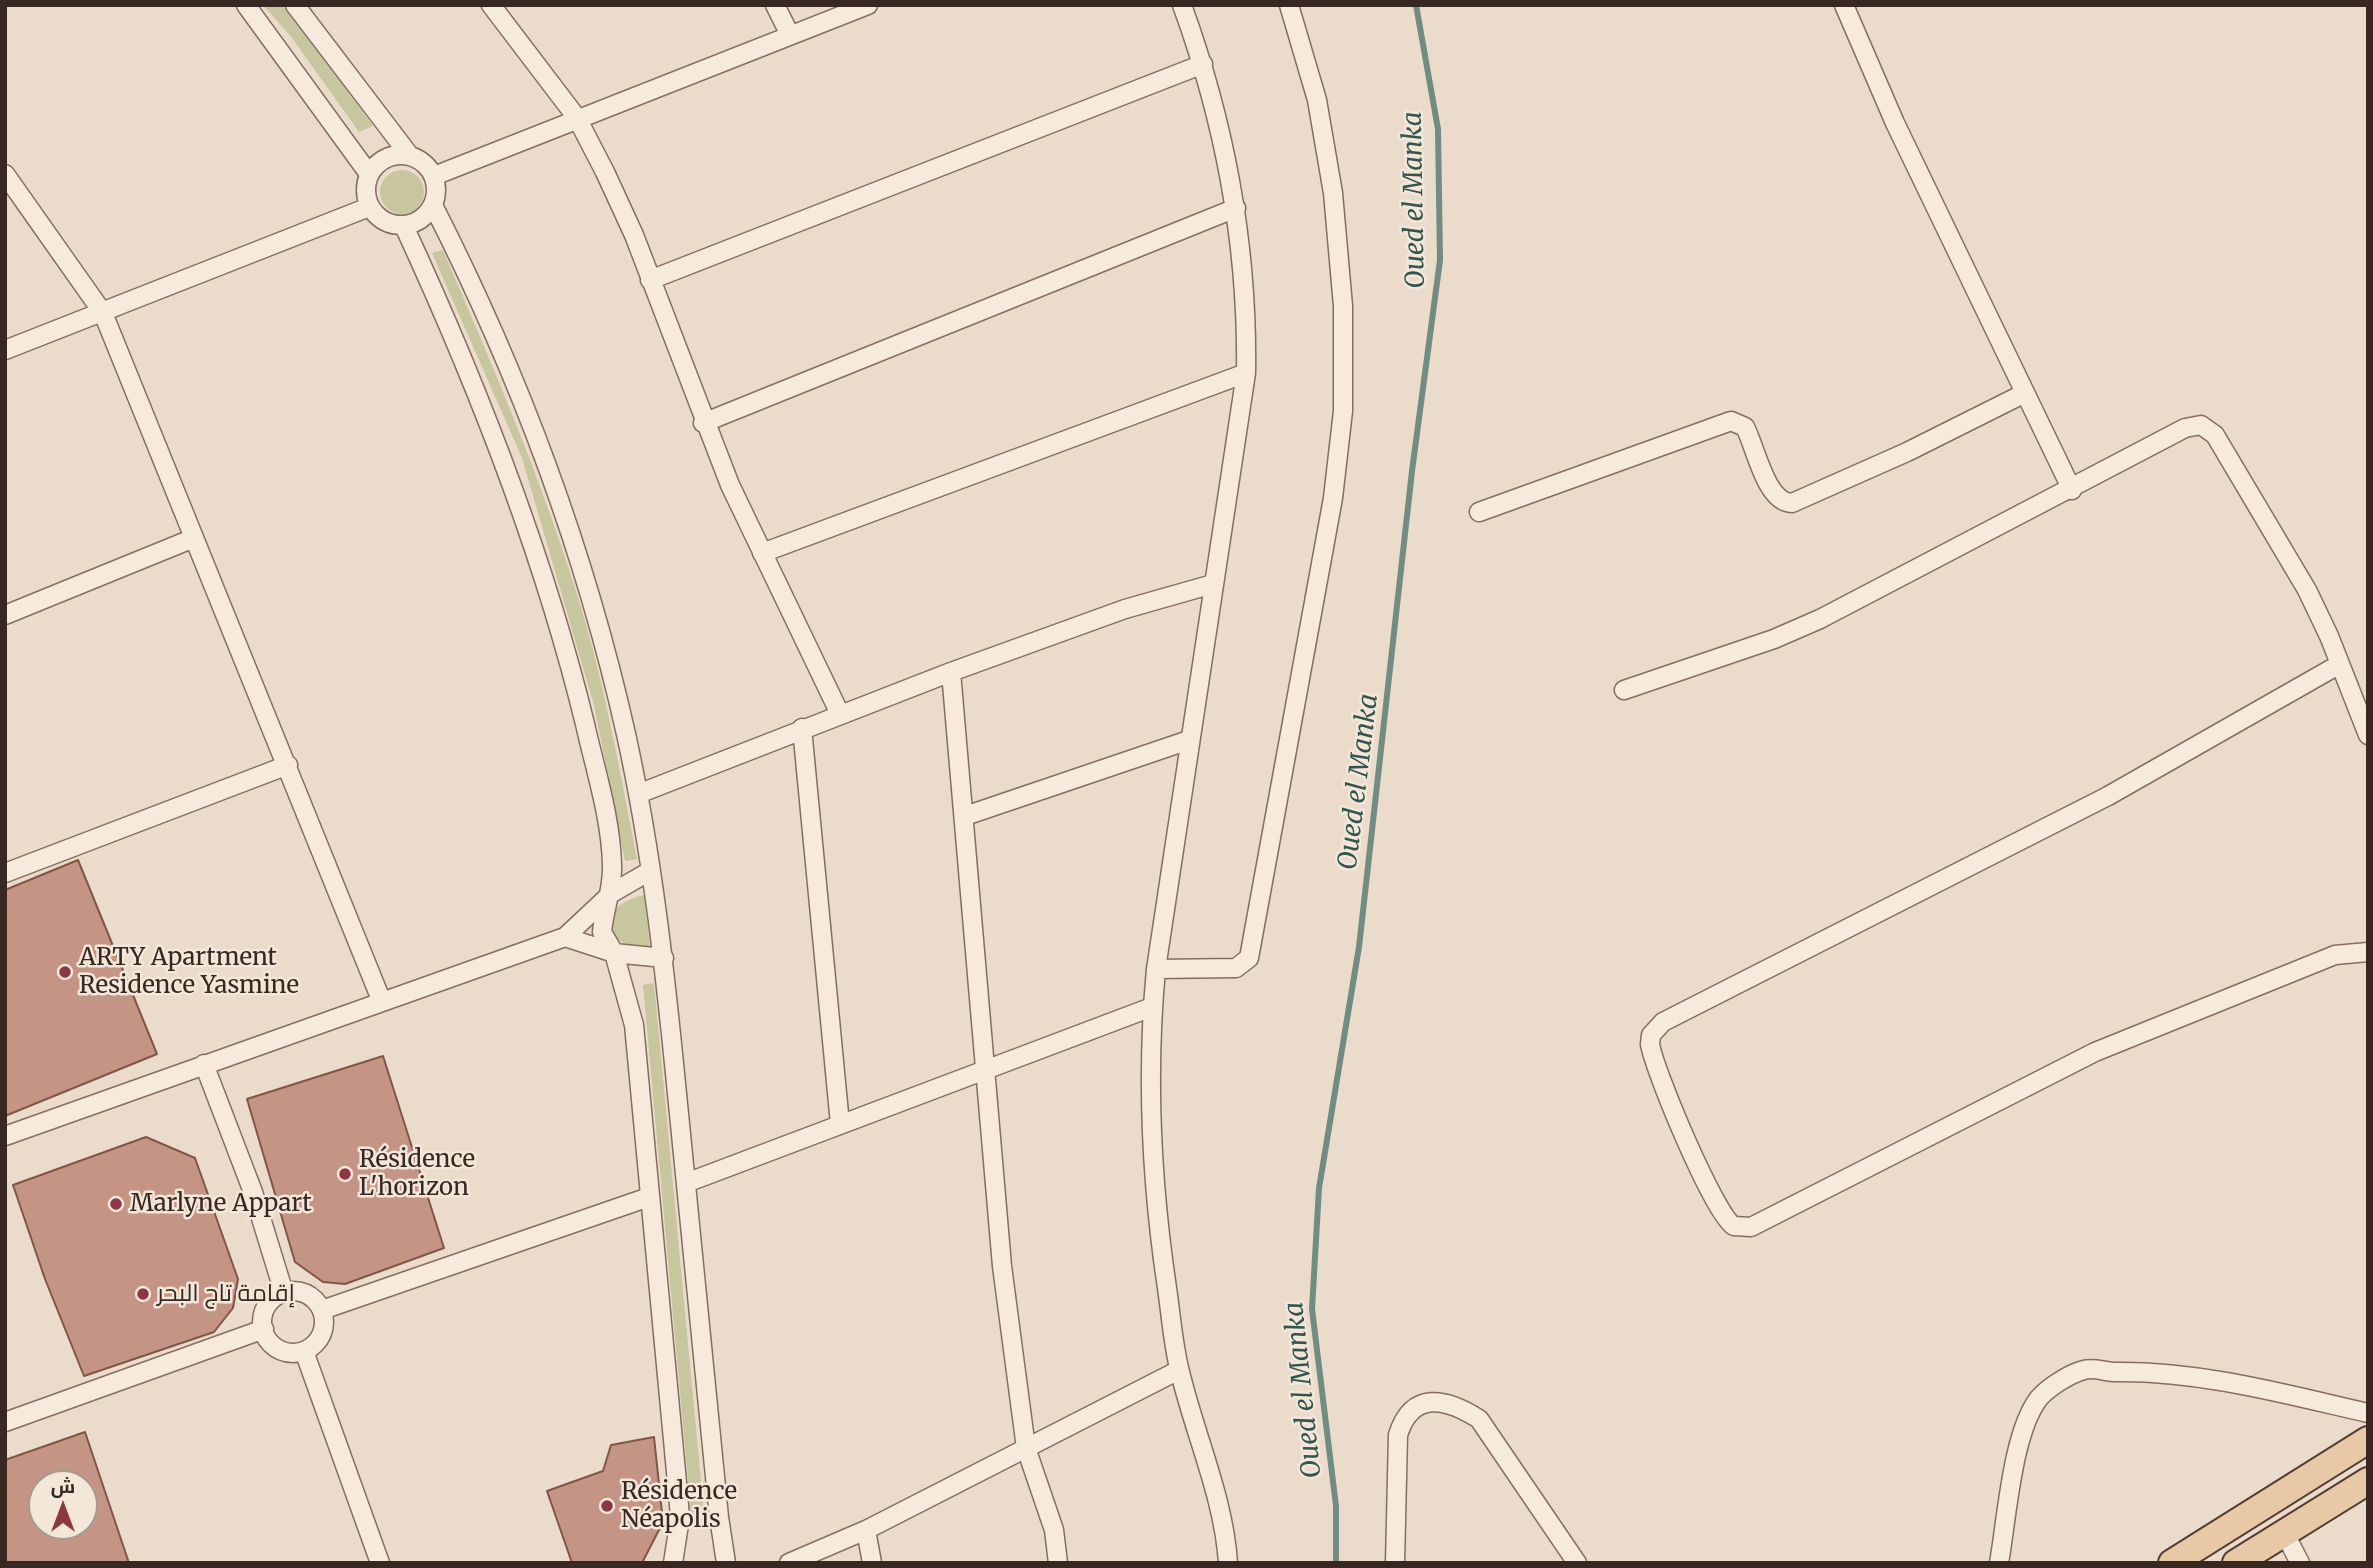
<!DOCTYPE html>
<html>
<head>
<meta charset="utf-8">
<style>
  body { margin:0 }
  #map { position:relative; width:2373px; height:1568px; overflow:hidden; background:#eadbca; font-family:Merriweather,Cairo,serif }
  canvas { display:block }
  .frame { position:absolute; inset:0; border:7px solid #372922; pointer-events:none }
  .north { position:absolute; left:28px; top:1470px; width:70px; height:70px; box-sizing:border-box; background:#f2e7d8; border:2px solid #a79b8f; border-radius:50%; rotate:0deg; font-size:19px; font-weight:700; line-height:28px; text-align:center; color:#372922 }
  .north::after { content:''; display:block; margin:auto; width:24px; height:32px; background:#8d3745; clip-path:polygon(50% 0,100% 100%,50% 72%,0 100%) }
</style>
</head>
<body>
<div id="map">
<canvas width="2373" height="1568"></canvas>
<div class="frame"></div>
<div class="north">ش</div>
</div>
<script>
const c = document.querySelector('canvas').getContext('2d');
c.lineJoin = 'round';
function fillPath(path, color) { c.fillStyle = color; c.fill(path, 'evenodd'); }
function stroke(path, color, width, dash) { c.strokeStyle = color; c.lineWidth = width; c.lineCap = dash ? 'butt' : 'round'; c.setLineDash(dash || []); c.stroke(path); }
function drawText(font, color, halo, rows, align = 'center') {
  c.font = font + ' Merriweather,Cairo,serif'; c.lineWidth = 5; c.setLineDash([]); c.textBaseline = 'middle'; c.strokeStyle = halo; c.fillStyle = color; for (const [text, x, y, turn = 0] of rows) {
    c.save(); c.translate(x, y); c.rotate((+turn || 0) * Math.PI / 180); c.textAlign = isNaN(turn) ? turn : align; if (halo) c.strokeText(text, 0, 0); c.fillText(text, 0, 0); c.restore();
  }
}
const green = new Path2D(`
  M263,5H281L301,27L373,126L359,132L292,38Z
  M380 192a22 22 0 1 1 44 0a22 22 0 1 1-44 0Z
  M443,250C490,360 538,470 574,585C603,674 619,767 637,859L625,861L594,705L522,458L432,253Z
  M644,895L650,946C602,952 594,905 644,895Z
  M654,983L705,1524H692L643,985Z`);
const stream = new Path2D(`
  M1336,1563V1506L1312,1309L1319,1188L1359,947L1412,471L1440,260L1438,129L1416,5`);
const building = new Path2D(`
  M78,860L157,1054L5,1116V890Z
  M383,1056L444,1248L345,1284L323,1282L295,1262L247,1099Z
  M146,1137L195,1158L238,1279L233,1308L214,1332L84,1376L45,1279L13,1185Z
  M85,1432L129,1563H5V1460ZM42,1484H84V1526H42Z
  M654,1437L663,1522L642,1563H572L547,1491L603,1471L611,1445Z`);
const street = new Path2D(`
  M246,5L369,174
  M295,5L410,156
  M491,5L577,118L605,172L634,235L730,485L840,714
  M775,5L790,35
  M1182,5C1225,123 1248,247 1246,373L1156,969C1146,1076 1151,1181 1167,1288C1171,1315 1173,1345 1180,1372C1195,1435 1224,1498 1228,1563
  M1844,5L1895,123L2072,490
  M366 190a35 35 0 1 1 70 0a35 35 0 1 1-70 0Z
  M5,174L103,313L382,1002
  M434,176L868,5
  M433,205C518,372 585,551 626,734C653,857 666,980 678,1104C693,1242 705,1380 719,1517L726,1563
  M404,226C478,386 543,552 585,724C595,769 611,818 612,865C613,889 604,909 602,932L614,953L634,1025L678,1493L680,1518L673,1563
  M650,280L1203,64
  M5,350L369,207
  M703,423L1236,208
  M1479,512L1731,421L1745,427C1756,448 1766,503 1792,503L1907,452L2023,394
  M762,553L1246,373
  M5,615L194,538
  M2340,664L2108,796L1663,1022L1651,1035L1650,1044C1654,1070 1715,1216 1734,1226L1751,1227L2095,1052L2335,955L2368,952
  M951,672L1002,1266L1026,1448L1054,1530L1058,1563
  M1624,690L1774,639L1820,619L2185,428L2201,425L2215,435L2307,590L2329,636L2368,735
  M802,728L840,1124
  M638,794L951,672L1125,609L1213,584
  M965,816L1189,740
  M5,873L288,765
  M565,937L614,953L664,958
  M1156,969L1236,968L1249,958L1333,498L1343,411V306L1333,193L1317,100L1289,5
  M204,1064L253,1192L284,1293
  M5,1136L565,937L612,893L650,871
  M686,1183L1152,1007
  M262 1322a31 31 0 1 1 62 0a31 31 0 1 1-62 0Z
  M322,1310L649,1197
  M304,1351L380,1563
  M5,1422L264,1329
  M866,1530L872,1563
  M2284,1532L2300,1563
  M789,1563L866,1530L1179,1370
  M1395,1563L1398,1435C1412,1390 1446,1398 1479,1419L1577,1563
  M1999,1563C2007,1518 2012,1433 2039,1398C2049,1387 2069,1374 2084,1370C2093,1367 2106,1372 2116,1372C2202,1371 2285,1394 2368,1413`);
const primary = new Path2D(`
  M2172,1563L2368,1440
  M2236,1563L2368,1481`);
const markers = [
  [65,972,7,"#8d3745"],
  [345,1174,7,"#8d3745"],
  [116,1204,7,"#8d3745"],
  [143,1294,7,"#8d3745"],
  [607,1506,7,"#8d3745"]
];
const poiNames = [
  ["ARTY Apartment",79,958],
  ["Residence Yasmine",79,986],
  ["Résidence",359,1160],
  ["L'horizon",359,1188],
  ["Marlyne Appart",130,1204],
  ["إقامة تاج البحر",157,1294],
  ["Résidence",621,1492],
  ["Néapolis",621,1520]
];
const waterNames = [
  ["Oued el Manka",1415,200,-91],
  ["Oued el Manka",1359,782,-83],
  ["Oued el Manka",1304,1390,-96]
];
fillPath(green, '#c7c69e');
stroke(stream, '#718d81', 6);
fillPath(building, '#c49484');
stroke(building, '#815648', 2);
stroke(street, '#856e60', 21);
stroke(primary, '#533d33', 30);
stroke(street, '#f6eadc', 18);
stroke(primary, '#e8c9a6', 26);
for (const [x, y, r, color] of markers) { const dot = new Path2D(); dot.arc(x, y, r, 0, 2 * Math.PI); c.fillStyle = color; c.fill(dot); stroke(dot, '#f2e7d8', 2.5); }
drawText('24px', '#372922', '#f2e7d8', poiNames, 'left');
drawText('italic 26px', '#33554d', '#f2e7d8', waterNames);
</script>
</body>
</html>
